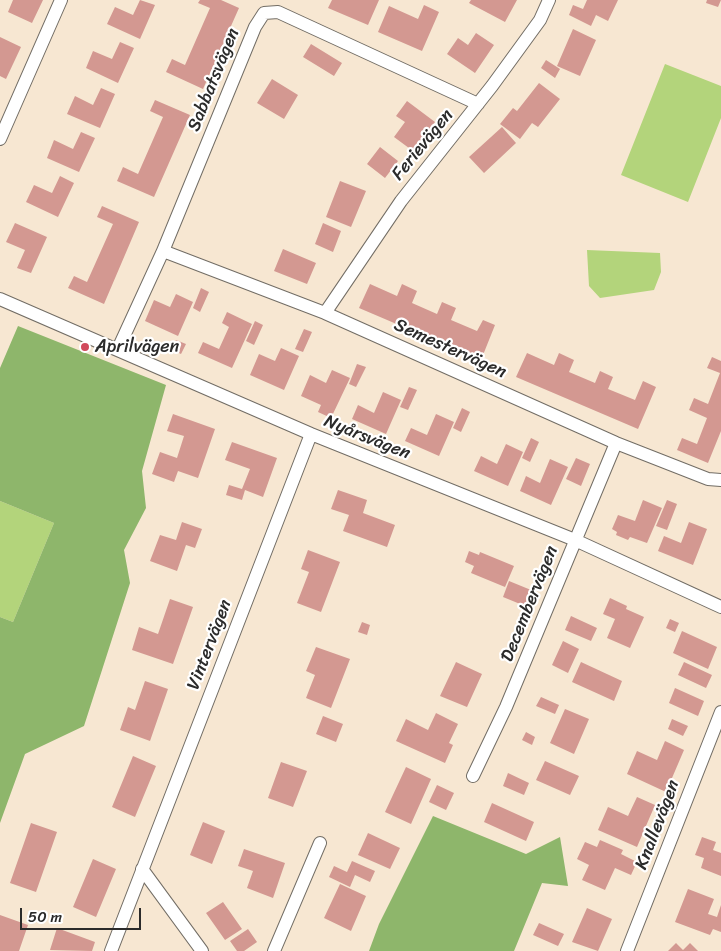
<!DOCTYPE html>
<html>
<head>
<meta charset="utf-8">
<style>
  body { margin:0 }
  #map { position:relative; width:721px; height:951px; overflow:hidden; background:#f7e7d2; font-family:Sriracha,sans-serif }
  canvas { display:block }
  .scale { position:absolute; left:20px; top:908px; width:121px; height:22px; box-sizing:border-box; border:2px solid #2b2b2b; border-top:0; padding-left:6px; font-size:15px; line-height:18px; white-space:nowrap; color:#2b2b2b; -webkit-text-stroke:4px #fff; paint-order:stroke }
</style>
</head>
<body>
<div id="map">
<canvas width="721" height="951"></canvas>
<div class="scale">50 m</div>
</div>
<script>
const c = document.querySelector('canvas').getContext('2d');
c.lineJoin = 'round';
function fillPath(path, color) { c.fillStyle = color; c.fill(path, 'evenodd'); }
function stroke(path, color, width, dash) { c.strokeStyle = color; c.lineWidth = width; c.lineCap = dash ? 'butt' : 'round'; c.setLineDash(dash || []); c.stroke(path); }
function drawText(font, color, halo, rows, align = 'center') {
  c.font = font + ' Sriracha,sans-serif'; c.lineWidth = 4.5; c.setLineDash([]); c.textBaseline = 'middle'; c.strokeStyle = halo; c.fillStyle = color; for (const [text, x, y, turn = 0] of rows) {
    c.save(); c.translate(x, y); c.rotate((+turn || 0) * Math.PI / 180); c.textAlign = isNaN(turn) ? turn : align; if (halo) c.strokeText(text, 0, 0); c.fillText(text, 0, 0); c.restore();
  }
}
const green = new Path2D(`
  M665,64L721,86V118L688,202L621,175Z
  M587,250L660,253L661,272L654,290L600,298L589,286Z
  M0,501L54,523L13,622L0,617Z`);
const forest = new Path2D(`
  M18,326L166,385L142,471L146,508L124,550L130,583L84,726L25,754L0,823V617L13,622L54,523L0,501V368Z
  M433,816L526,854L560,837L568,886L542,883L514,951H369L379,924Z`);
const building = new Path2D(`
  M13,0H43L32,23L8,12Z
  M140,0L155,5L140,39L107,24L115,7L133,15Z
  M200,0H221L239,8L203,89L166,72L172,59L185,65L210,8L198,3Z
  M332,0H379L368,25L328,8Z
  M471,0H517L505,22L469,3Z
  M587,0H618L608,21L596,15L591,26L569,15L573,5L583,9Z
  M707,0H721L718,7L706,3Z
  M424,5L439,12L422,51L378,32L389,6L418,19Z
  M573,29L596,40L580,76L557,66Z
  M476,33L494,45L475,73L447,54L458,38L468,45Z
  M0,37L21,47L6,79L0,76Z
  M120,42L134,48L118,83L86,68L93,51L112,59Z
  M311,44L342,63L334,76L303,57Z
  M546,60L560,69L555,78L541,68Z
  M272,79L298,95L284,119L257,103Z
  M539,83L560,99L538,127L532,123L520,139L500,124L513,108L517,111Z
  M101,88L115,94L100,128L67,114L75,96L93,105Z
  M155,100L190,115L154,197L117,181L123,167L138,174L163,117L150,111Z
  M407,101L435,122L413,151L394,137L405,122L396,116Z
  M502,127L516,143L484,173L469,157Z
  M81,132L95,138L79,172L47,158L54,140L73,149Z
  M380,147L398,161L385,178L367,164Z
  M60,176L74,183L58,217L26,202L34,185L52,193Z
  M340,181L366,191L351,227L326,217Z
  M102,206L139,222L104,304L68,288L74,276L87,282L113,224L97,217Z
  M15,223L47,237L31,273L17,268L25,250L6,242Z
  M323,223L341,231L333,252L315,244Z
  M283,249L316,263L307,284L274,271Z
  M370,284L397,296L402,284L417,291L412,303L437,314L442,302L456,308L451,320L477,331L483,320L495,325L481,360L359,308Z
  M201,288L209,292L200,312L193,308Z
  M176,294L193,302L178,336L145,321L154,300L170,307Z
  M227,312L252,324L232,368L198,353L203,342L219,349L229,327L222,323Z
  M255,321L263,325L254,345L246,341Z
  M304,329L312,332L303,352L295,349Z
  M176,340L186,344L181,354L172,350Z
  M281,348L299,356L284,390L250,375L259,354L275,361Z
  M527,353L554,365L559,353L574,360L569,372L595,383L600,371L613,377L608,389L635,400L643,381L656,387L638,429L516,377Z
  M712,357L721,361V431L708,463L677,450L682,438L697,444L707,418L689,410L694,398L708,404L720,373L707,368Z
  M357,364L366,367L356,387L349,384Z
  M332,370L350,378L331,418L318,412L321,405L301,396L310,375L326,383Z
  M409,387L417,390L408,410L400,407Z
  M383,392L401,400L386,434L352,419L358,405L374,413Z
  M462,408L470,412L461,432L453,428Z
  M173,414L215,429L198,478L178,471L174,482L152,474L160,452L177,458L184,436L167,431Z
  M436,414L454,422L439,456L405,441L411,428L427,435Z
  M531,438L539,442L530,462L522,458Z
  M232,442L277,458L263,497L245,490L242,500L226,495L229,485L242,489L250,469L225,460Z
  M506,444L523,452L508,486L474,471L481,456L497,464Z
  M576,458L590,464L581,486L566,479Z
  M550,459L568,467L551,505L520,491L526,476L540,483Z
  M338,490L367,500L363,513L395,525L387,547L343,531L349,515L331,509Z
  M643,500L662,508L647,543L630,537L628,540L616,535L617,532L612,529L618,515L635,521Z
  M667,500L677,504L667,530L656,526Z
  M182,522L202,529L195,548L186,545L177,571L150,561L160,535L176,540Z
  M689,522L707,529L693,565L658,551L664,536L681,543Z
  M308,550L340,562L321,612L297,603L309,572L301,569Z
  M469,551L479,555L480,552L514,566L505,587L471,573L474,566L465,562Z
  M509,581L531,590L525,606L503,597Z
  M610,598L627,606L626,609L644,617L630,648L607,638L615,619L603,614Z
  M170,599L193,607L173,664L132,650L139,627L158,634Z
  M571,616L597,628L591,641L565,630Z
  M670,619L679,623L675,632L666,628Z
  M362,622L370,625L367,635L358,632Z
  M682,631L717,647L708,669L673,653Z
  M563,641L579,649L568,673L552,665Z
  M316,647L350,659L331,708L306,698L315,675L306,671Z
  M456,662L482,674L467,707L440,696Z
  M581,662L622,681L614,701L572,682Z
  M684,662L712,675L706,688L678,675Z
  M145,681L168,689L150,741L120,730L128,707L135,710Z
  M675,688L704,701L698,716L669,703Z
  M541,697L559,705L555,714L536,706Z
  M565,709L589,719L574,754L550,743Z
  M436,713L458,724L449,743L453,745L445,763L396,741L406,719L428,730Z
  M323,716L343,724L336,742L316,734Z
  M672,719L688,726L683,736L668,729Z
  M526,732L535,737L532,745L522,740Z
  M665,741L684,750L666,792L627,774L637,751L657,760Z
  M133,756L156,766L135,817L112,807Z
  M545,761L579,776L570,795L536,780Z
  M281,762L307,771L293,807L268,798Z
  M406,767L431,779L411,824L385,812Z
  M508,773L529,783L524,795L503,786Z
  M437,785L454,793L446,810L429,802Z
  M637,797L655,805L637,847L598,830L608,807L628,816Z
  M492,803L534,822L526,841L484,822Z
  M203,822L225,831L212,864L190,855Z
  M31,823L57,832L36,892L10,883Z
  M368,833L400,848L390,869L358,855Z
  M702,837L716,842L713,850L721,853V876L701,868L704,858L695,855Z
  M600,840L623,850L621,854L637,862L631,875L615,868L605,890L582,880L589,865L577,859L585,842L597,847Z
  M244,849L285,863L273,898L247,888L253,871L238,866Z
  M93,859L116,869L96,917L73,907Z
  M352,861L375,871L370,882L355,875L350,887L329,877L334,866L347,872Z
  M340,884L366,896L351,931L324,918Z
  M688,889L714,899L708,914L717,917L721,905V932L713,929L710,935L675,922Z
  M223,902L242,929L225,940L206,913Z
  M587,908L612,919L598,951L572,942Z
  M0,915L28,925L19,951H0Z
  M539,923L564,934L558,946L533,935Z
  M57,928L95,942L92,951L50,950Z
  M248,929L257,942L244,951H237L230,941Z
  M676,943L683,950L690,943L698,951H668Z`);
const minor = new Path2D(`
  M0,139L61,0
  M163,251L325,313L616,443L708,479L721,480
  M0,299L311,434L575,540L721,607
  M325,313L401,201L492,86L540,20L549,0
  M118,349L163,251L255,27L264,13L278,12L478,104
  M473,776L506,707L616,443
  M142,869L202,951
  M111,951L311,434
  M274,951L320,843
  M627,951L721,712`);
const markers = [
  [85,347,5,"#d1495b"]
];
const streetNames = [
  ["Sabbatsvägen",214,80,-68],
  ["Ferievägen",423,145,-51],
  ["Semestervägen",450,349,24],
  ["Nyårsvägen",367,438,22],
  ["Decembervägen",530,604,-68],
  ["Vintervägen",210,645,-69],
  ["Knallevägen",658,825,-69]
];
const poiNames = [
  ["Aprilvägen",95,347]
];
fillPath(green, '#b3d47b');
fillPath(forest, '#8eb66b');
fillPath(building, '#d39891');
stroke(minor, '#726d65', 14);
stroke(minor, '#fff', 12);
for (const [x, y, r, color] of markers) { const dot = new Path2D(); dot.arc(x, y, r, 0, 2 * Math.PI); c.fillStyle = color; c.fill(dot); stroke(dot, '#fff', 2); }
drawText('18px', '#2b2b2b', '#fff', streetNames);
drawText('18px', '#2b2b2b', '#fff', poiNames, 'left');
</script>
</body>
</html>
